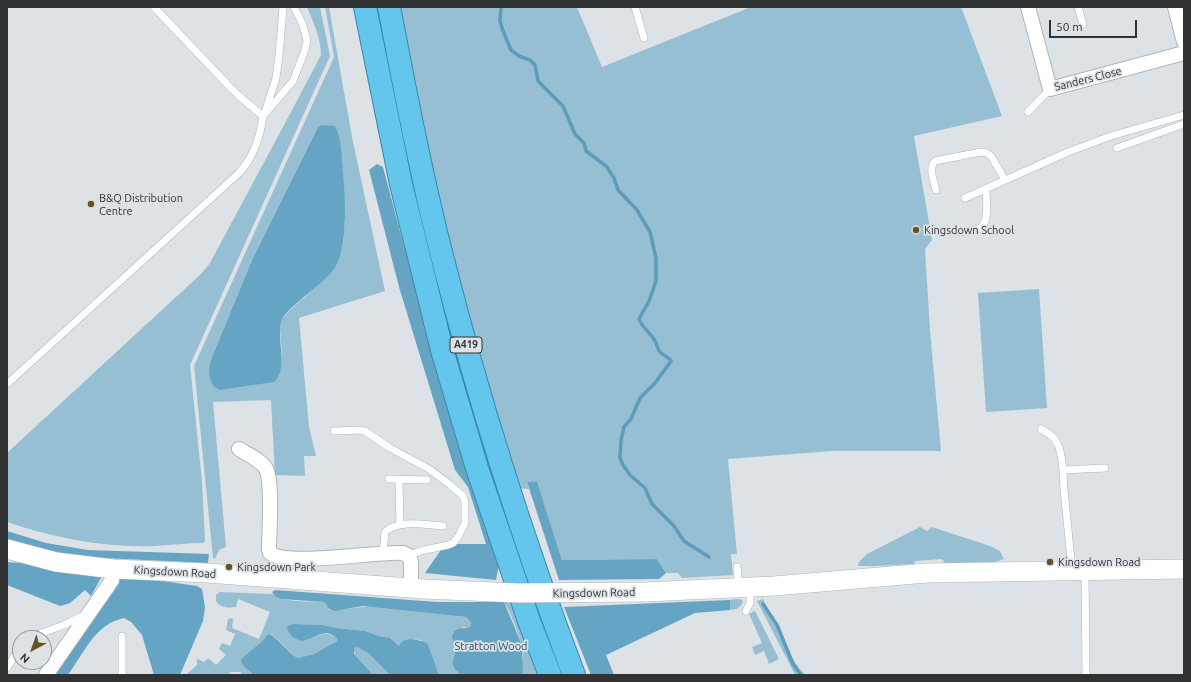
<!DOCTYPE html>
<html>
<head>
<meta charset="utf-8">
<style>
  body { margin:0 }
  #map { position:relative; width:1191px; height:682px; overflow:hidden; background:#dce2e6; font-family:Ubuntu,sans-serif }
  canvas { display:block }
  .frame { position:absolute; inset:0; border:8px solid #303234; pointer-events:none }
  .north { position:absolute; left:12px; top:630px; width:40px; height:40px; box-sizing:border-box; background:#dce2e6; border:1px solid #979c9f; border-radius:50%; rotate:221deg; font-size:11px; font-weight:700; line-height:16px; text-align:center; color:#303234 }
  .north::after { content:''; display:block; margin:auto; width:14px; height:18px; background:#655321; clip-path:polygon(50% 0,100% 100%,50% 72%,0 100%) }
  .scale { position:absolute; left:1049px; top:20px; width:88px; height:18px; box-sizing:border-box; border:2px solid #303234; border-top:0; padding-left:5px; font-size:12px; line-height:14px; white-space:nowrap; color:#303234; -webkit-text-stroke:3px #dce2e6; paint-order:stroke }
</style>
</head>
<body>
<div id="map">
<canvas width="1191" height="682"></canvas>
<div class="frame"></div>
<div class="north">N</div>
<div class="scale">50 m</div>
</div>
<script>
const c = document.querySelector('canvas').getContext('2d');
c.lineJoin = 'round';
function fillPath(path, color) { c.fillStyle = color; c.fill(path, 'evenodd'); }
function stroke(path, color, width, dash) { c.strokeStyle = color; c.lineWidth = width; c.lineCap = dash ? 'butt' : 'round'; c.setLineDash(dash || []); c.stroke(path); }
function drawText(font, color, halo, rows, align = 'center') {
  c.font = font + ' Ubuntu,sans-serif'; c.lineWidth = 3.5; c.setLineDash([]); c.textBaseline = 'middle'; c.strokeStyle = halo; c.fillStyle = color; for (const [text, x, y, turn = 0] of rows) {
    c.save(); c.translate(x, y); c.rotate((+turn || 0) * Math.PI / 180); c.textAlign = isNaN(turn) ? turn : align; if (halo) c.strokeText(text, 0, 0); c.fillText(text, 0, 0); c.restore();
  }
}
const green = new Path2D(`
  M307,7H320L330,56L190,365L202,481L205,541L203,543C187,543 171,545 155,546C105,548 54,538 7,522V453L202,273L210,263L291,112L321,55C321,38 313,22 307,7Z
  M325,7H329L352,137L385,291L299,318L309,427L316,456H304L305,476L275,475L271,400L213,402L226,547L219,550L215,559L213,558L194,366L334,57ZM317,129L345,222L343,245L339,257L323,281L290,310L282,319L280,330L282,353L281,369L210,362L252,260Z
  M398,7H577L602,67L751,7H961L1002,116L914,136L932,240L925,249L930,331L941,451H832L728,459L737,554H731L733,575L682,578L678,573H666L657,559L562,560L537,481L527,482L529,489L517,488L454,277Z
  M1039,289L1047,408L986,412L978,293Z
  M920,527L927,531L932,527L990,546L1000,551L1004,559L995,562L945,563L942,559L915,561L914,564L875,566H858L859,562L867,554Z
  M220,592L273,594C282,603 311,601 324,602L330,610C344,611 357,606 371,607L466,617L471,623L470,627L468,628L463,627L453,640C460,654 446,661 461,675H439L428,644L421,640L407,639L399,646L390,638L379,636L365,631L337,628L323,625L295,624L305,641C315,636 328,629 337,639V641L314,654L298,658C286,651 281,639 269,634C265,636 264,640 260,643C253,649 247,653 241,659L243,665L253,675H243L240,672H231L227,675H186L197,665V659L204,662L208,658L216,665L226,655L219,649L222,643L230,646L235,634L226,630L228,619L232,618L233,620L232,628L259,639L270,612L238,599L236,607C229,608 220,608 216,601V595Z
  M736,599H740L743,601L742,604L737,609L730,610V600Z
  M763,599C776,624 786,654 805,675H795L793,671L757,601Z
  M504,602L513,603L541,675H523C521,667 523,660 523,653C523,643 510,611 504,602Z
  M755,611L779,659L769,664L764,651L755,655L752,647L762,643L749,614Z
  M354,647H357L368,653L390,675H373C366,667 352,658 354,647Z`);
const forest = new Path2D(`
  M321,125L335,126L339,136L341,147C343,178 352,243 334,269C331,273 327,277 324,280C314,290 286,309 282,320C275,339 290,366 274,382L219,390L213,386L209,375L210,362L252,260L317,129Z
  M377,164L383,167C418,301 456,433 499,564L496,580L425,573L445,544H486L468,487L455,470L399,287L369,170Z
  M537,481L562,560L657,559L666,573L659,579L559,580L527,482Z
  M7,531L46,543L88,550L209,554L208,563L82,557L45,550L7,541Z
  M7,562L22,563L102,576L91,596L85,590L70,603L60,606L7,585Z
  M122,575L197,586L202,589L205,607L203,621L180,675H154L142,635L131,622L124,618C95,624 84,653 68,675H48L114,581Z
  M275,590L437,602H504L522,645L523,675H461C447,662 455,663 455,649C455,644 453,641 452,636C457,625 462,630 470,627L471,623L466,617L371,607L363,606L334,611L328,608L326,604L324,602L281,599L276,597L272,592Z
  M730,600V610L695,613L606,655L614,675H591L564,607Z
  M295,624L323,625L337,628L365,631L379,636L390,638L399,646C400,644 401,642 403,641C407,637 425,641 428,644L439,675H390L368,653L357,647L354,648V654L373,675H253C249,670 240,665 241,659C247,653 253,649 260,643C264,640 265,636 269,634C281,640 286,652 298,658L314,654L337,641V639C327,627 316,637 306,640C298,643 288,635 287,627L290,625Z`);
const stream = new Path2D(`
  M501,7L500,21L503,31L511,50L519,56L530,60L535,65L538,81L563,106L575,134L584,143L586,151L606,166L614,178L618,190L637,210L650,232L656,258V281L649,301L639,319C642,327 649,332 654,339C657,343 657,347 659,351C663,356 668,356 671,361L655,383L640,398L631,419L624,427L621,440L620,458L623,465L630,475L645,488L652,504L674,526L684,541L709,557
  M763,604L777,625L793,664L801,675`);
const service = new Path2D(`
  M635,7L644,38
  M1078,7L1083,24
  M265,112L276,78L279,56L283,7
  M1028,112L1050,89
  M263,116L293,81L304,53L307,41L303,25L294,7
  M1117,148L1184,124
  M936,190C934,181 928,169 935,161L981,152L987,153L991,156L1005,180
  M965,198L1068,152L1111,136L1184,115
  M961,232C967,231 975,231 980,228C990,222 986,199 986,189
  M7,384L239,173C254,157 260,138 263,116L239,96L227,84L154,7
  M1041,429C1060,438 1061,451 1063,470
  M334,431L358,430L365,431L390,448L429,469L449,484L463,496L465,503V523L458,537L453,543L448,545L420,551L409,556
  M389,479L427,480
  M399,479L400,525
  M383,553L385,532C399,519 425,525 443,526
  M737,567L739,587
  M1072,570L1064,489L1063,470L1105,468
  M1085,571L1086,675
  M746,611L750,603V588
  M122,636V675
  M28,638L64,625L84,615
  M7,668L20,647`);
const minor = new Path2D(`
  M1028,7L1050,89L1184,53
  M1175,7L1184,42
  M239,449C247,454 261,460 266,469C273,482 269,533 269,549L270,553C288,567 376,551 403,553L409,556L411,562V589
  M46,675L108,586L112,580L113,569`);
const secondary = new Path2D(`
  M7,549L56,562L113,569L207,573L424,589
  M646,592L774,586L927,573L1184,569`);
const trunk = new Path2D(`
  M365,7L401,184L442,350L477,468L529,621L550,675
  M389,7C405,90 421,174 442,256C478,398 522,538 574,675`);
const secondaryBridge = new Path2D(`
  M424,589L517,593L646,592`);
const markers = [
  [91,204,4,"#655321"],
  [916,230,4,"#655321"],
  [1050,562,4,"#655321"],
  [229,567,4,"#655321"]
];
const shields = [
  [466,345,32]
];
const shieldNames = [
  ["A419",466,345]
];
const streetNames = [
  ["Sanders Close",1088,79,-14],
  ["Kingsdown Road",175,572,3],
  ["Kingsdown Road",594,593,-1]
];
const poiNames = [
  ["B&Q Distribution",99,198],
  ["Centre",99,211],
  ["Kingsdown School",924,230],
  ["Kingsdown Road",1058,562],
  ["Kingsdown Park",237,567]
];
const parkNames = [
  ["Stratton Wood",491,646]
];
fillPath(green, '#97bfd3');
fillPath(forest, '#65a5c3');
stroke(stream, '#5d9cba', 3.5);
stroke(service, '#afb5b8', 8);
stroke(minor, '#afb5b8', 16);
stroke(secondary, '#afb5b8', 20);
stroke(trunk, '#3988a9', 24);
stroke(service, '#fff', 7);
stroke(minor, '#fff', 14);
stroke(secondary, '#fff', 19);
stroke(trunk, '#64c6ec', 22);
stroke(secondaryBridge, '#afb5b8', 20, []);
stroke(secondaryBridge, '#fff', 19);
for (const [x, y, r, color] of markers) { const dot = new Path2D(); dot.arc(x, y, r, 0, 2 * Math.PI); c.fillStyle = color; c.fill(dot); stroke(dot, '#dce2e6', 1.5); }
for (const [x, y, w] of shields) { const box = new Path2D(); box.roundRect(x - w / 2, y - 8, w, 16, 3); c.fillStyle = '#dce2e6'; c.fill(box); stroke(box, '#303234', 1); }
drawText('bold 10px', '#303234', null, shieldNames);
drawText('11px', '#303234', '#dce2e6', streetNames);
drawText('11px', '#303234', '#dce2e6', poiNames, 'left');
drawText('11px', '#1c5066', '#dce2e6', parkNames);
</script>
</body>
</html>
